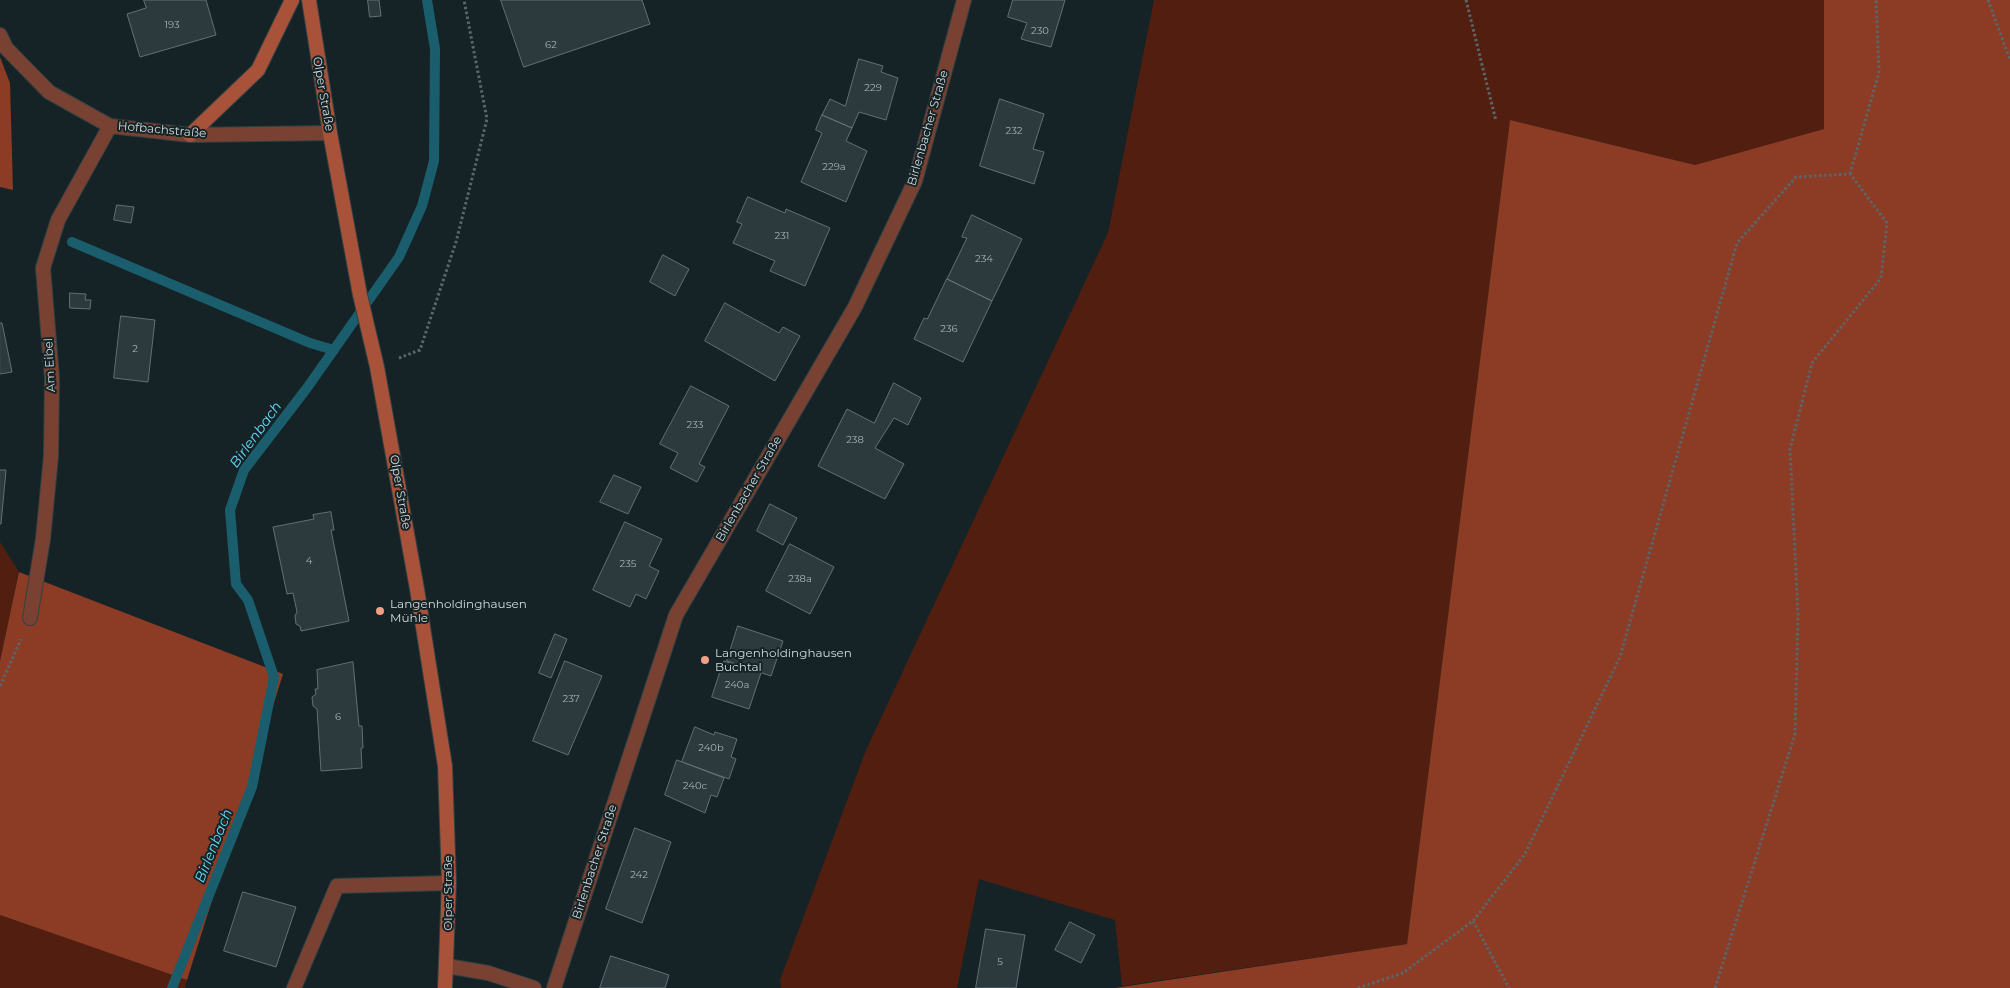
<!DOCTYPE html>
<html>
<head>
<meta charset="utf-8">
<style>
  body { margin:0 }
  canvas { display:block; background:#152326 }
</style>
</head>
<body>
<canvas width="2010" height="988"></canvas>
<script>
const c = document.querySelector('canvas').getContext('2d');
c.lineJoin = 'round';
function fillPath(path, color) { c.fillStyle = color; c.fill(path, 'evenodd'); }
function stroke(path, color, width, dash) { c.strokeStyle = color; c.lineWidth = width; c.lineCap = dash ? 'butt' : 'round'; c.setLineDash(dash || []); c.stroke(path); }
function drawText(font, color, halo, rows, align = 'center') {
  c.font = font + ' Montserrat,sans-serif'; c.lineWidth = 4; c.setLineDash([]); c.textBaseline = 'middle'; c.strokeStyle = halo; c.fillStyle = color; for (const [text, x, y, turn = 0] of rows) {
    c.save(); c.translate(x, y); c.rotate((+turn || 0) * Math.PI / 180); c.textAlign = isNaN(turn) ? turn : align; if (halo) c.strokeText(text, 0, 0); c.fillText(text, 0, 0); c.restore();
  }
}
const green = new Path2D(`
  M1154,0H1824L1825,129L1695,165L1510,120L1407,944L1122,986L1115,920L979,879L957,988H781L780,980L866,750L1108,233Z
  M0,542L19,572L0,661Z
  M0,915L187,980L185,988H0Z`);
const forest = new Path2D(`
  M1824,0H2010V988H1115L1407,944L1510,120L1695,165L1824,129Z
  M0,57L10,83L13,190L0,187Z
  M19,572L283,674L187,980L0,915V661Z`);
const stream = new Path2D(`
  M72,242L310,343L334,350
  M172,988L252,787L274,677L248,600L236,584L230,510L244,470L307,388L399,257L422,206L434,161L435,49L427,0`);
const building = new Path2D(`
  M144,0H206L216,35L140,57L127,14L146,8Z
  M368,0H379L381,16L370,17Z
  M501,0H642L650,24L524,67Z
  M1013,0H1065L1051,47L1021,39L1027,23L1008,17Z
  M859,59L883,66L881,72L898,78L886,120L859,112L852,128L822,115L830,99L845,106Z
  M1000,99L1044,114L1033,149L1044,152L1034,184L980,166Z
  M822,115L852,128L846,141L867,151L846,202L801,182L822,133L816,130Z
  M748,197L785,213L786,209L830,228L805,286L770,271L775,261L733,243L742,224L737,222Z
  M117,205L134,207L131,223L114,220Z
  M972,215L1022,239L992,301L947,279L967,238L962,237Z
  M663,255L689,269L675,296L650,282Z
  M947,279L992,301L963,362L914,339L924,318L927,319Z
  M70,293L86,294L85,300H91L90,309L70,308Z
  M725,303L779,333L783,327L800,336L775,381L705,341Z
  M121,316L155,320L148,382L114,378Z
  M0,323H2L12,372L0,374Z
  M894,383L921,398L908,425L894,418L875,448L904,464L885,499L818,466L847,409L874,423Z
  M691,386L729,406L699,464L705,467L697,482L670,468L678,453L660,444Z
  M0,470H6L1,524H0Z
  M614,475L641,487L628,514L600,502Z
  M770,504L797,518L783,545L757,531Z
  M331,512L334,530H331L349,621L301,631L300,626L296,624L295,616L297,612L293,593L287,594L273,527L314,519L313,515Z
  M625,522L662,539L649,566L659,571L646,599L636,594L630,607L593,590Z
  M790,544L834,567L810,614L766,591Z
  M738,626L783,641L771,676L727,661Z
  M555,634L567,639L551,678L539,673Z
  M565,661L602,676L568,755L533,741Z
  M724,661L761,673L749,709L712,697Z
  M353,662L359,726H362L363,748H361L362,768L321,771L317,709L313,706L312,697L316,694L315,689H318L317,670Z
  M695,727L714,735L715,732L737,739L731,757L736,759L729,779L682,762Z
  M677,760L724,778L717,797L711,795L705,813L665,795Z
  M635,828L671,842L642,923L606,909Z
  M243,892L296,907L276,967L224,951Z
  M1070,922L1095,935L1081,963L1055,950Z
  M986,929L1025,935L1016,988H976Z
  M611,956L669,975L665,988H600Z`);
const path = new Path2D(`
  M1466,0L1496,121
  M1988,0L2010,60
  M1850,174L1879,72L1876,0
  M399,358L420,350L456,242L487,119L464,0
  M0,686L21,639
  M1473,921L1509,988
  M1358,988L1403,973L1473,921L1525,854L1620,657L1737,243L1796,177L1850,174L1887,223L1881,278L1812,363L1790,449L1798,615L1795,734L1715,988`);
const service = new Path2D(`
  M294,988L337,886L449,883`);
const minor = new Path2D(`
  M0,35L6,48L49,92L110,126L190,135L330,133
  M30,618L43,539L51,456L52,378L43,268L58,220L110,126
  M447,966L488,973L534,988
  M554,988L676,615L855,307L915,181L964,0`);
const secondary = new Path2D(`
  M309,0L330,133L360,295L377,367L417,589L445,766L449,883L445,988
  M190,135L258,70L292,0`);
const markers = [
  [380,611,5,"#f49e86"],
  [705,660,5,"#f49e86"]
];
const numberNames = [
  ["193",172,25],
  ["230",1040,31],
  ["62",551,45],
  ["229",873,88],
  ["232",1014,131],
  ["229a",834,167],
  ["231",782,236],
  ["234",984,259],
  ["236",949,329],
  ["2",135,349],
  ["233",695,425],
  ["238",855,440],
  ["4",309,561],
  ["235",628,564],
  ["238a",800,579],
  ["240a",737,685],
  ["237",571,699],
  ["6",338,717],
  ["240b",711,748],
  ["240c",695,786],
  ["242",639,875],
  ["5",1000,962]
];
const streetNames = [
  ["Olper Straße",323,94,80],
  ["Birlenbacher Straße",928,128,-74],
  ["Hofbachstraße",162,130,5],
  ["Am Eibel",50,365,-93],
  ["Birlenbacher Straße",749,489,-60],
  ["Olper Straße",400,492,80],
  ["Birlenbacher Straße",595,862,-72],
  ["Olper Straße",448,893,-90]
];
const poiNames = [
  ["Langenholdinghausen",390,604],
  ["Mühle",390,618],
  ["Langenholdinghausen",715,653],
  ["Buchtal",715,667]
];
const waterNames = [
  ["Birlenbach",256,435,-54],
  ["Birlenbach",214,846,-68]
];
fillPath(green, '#521e0f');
fillPath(forest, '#8c3b24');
stroke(stream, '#1a5e6d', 10);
fillPath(building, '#2c3a3e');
stroke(building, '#607074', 1);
stroke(service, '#334043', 16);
stroke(minor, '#334043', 16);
stroke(secondary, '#334043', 16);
stroke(path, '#5a6669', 3, [2.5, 2.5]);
stroke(service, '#784132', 14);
stroke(minor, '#784132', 14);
stroke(secondary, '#a85239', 14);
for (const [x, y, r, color] of markers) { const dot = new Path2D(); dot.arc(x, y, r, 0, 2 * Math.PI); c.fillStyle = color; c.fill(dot); stroke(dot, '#152326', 2); }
drawText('10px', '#a7b1b4', null, numberNames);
drawText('12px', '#d0d9db', '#152326', streetNames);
drawText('12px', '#d0d9db', '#152326', poiNames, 'left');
drawText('italic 14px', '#60dcfa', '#152326', waterNames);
</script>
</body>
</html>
